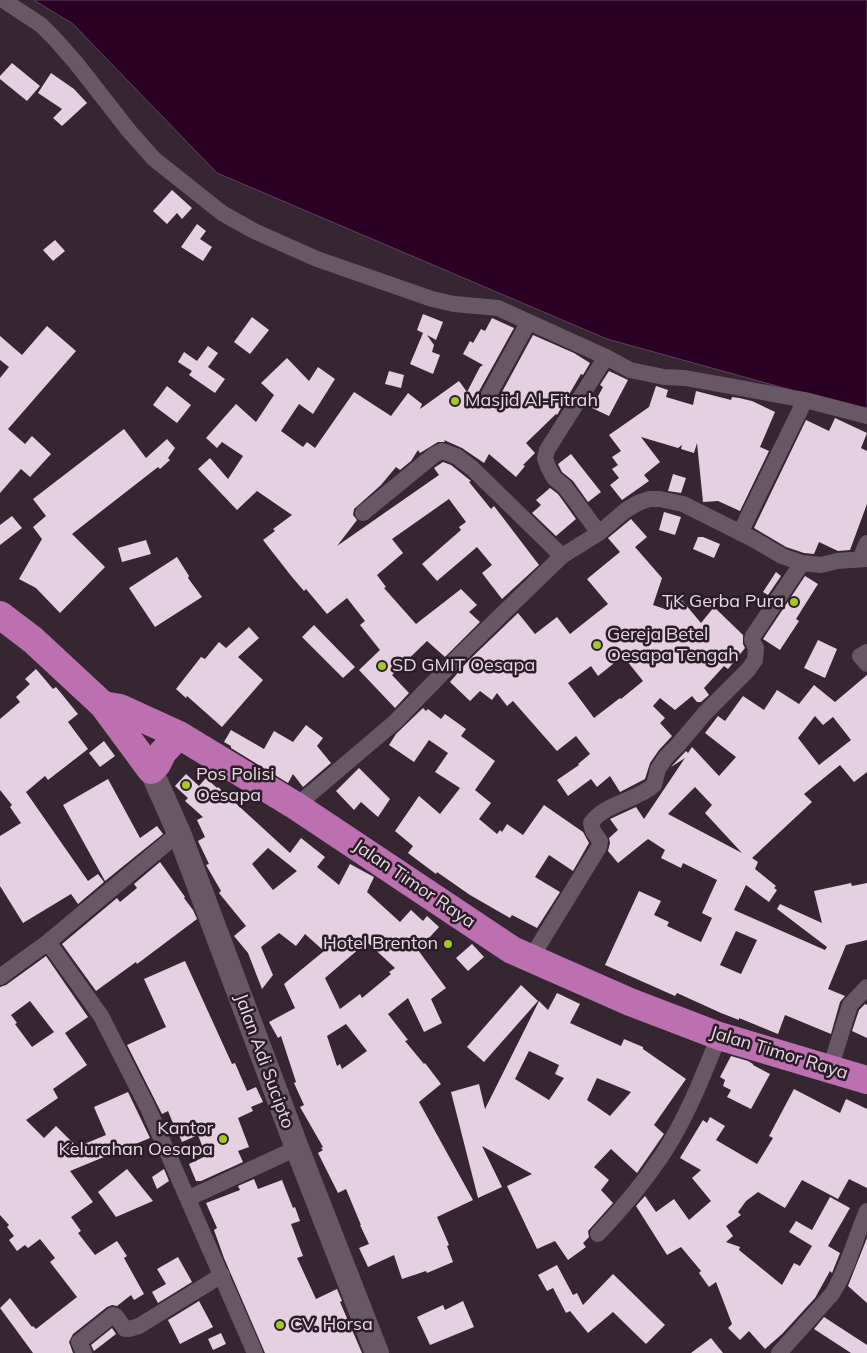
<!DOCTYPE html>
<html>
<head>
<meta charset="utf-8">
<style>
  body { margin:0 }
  canvas { display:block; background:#352632 }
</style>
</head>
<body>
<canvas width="867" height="1353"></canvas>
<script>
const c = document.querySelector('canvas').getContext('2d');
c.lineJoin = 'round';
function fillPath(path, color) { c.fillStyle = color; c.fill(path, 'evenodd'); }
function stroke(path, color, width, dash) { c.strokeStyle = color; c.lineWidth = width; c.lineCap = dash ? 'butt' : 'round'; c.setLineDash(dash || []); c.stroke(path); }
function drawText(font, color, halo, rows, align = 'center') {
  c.font = font + ' Mulish,sans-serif'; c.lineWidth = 5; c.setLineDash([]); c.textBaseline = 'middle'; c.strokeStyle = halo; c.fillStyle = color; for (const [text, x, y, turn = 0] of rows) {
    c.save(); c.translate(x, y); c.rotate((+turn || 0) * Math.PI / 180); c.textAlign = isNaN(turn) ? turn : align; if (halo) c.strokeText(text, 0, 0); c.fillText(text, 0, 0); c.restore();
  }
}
const water = new Path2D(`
  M34,0H867V411L607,339L217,173L73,24Z`);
const building = new Path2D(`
  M12,63L40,86L27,101L0,79V76Z
  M51,73L74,89L87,103L62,126L53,118L62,109L38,93Z
  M172,190L192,208L182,219L177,213L167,224L153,211Z
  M197,224L206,231L200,239L212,247L203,261L181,247Z
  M55,240L65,251L53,261L43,250Z
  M423,314L443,322L436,340L427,335L434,345L432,352L440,355L433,374L410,364L423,333L417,330Z
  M252,317L269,330L250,354L234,342Z
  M492,318L514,328L478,393V403L483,407H492L496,403L533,335L574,353L590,363L583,375L581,374L557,415L556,414L526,443L535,453L523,465L525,466L516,477L489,454L484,463L462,448L444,440L445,442H438L420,453L418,450L411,461L400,470L396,467L381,485L354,509L353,515L357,520L337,546L439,475L434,468L443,462L451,465L471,481L469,482L491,509L494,506L539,565L502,599L482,573L492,565L477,547L437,581L422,564L461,530L459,527L466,522L449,499L392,539L403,553L377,575L386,587L384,588L416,624L461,589L477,605L469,612L480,622L445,657L427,641L392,675L409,693L395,708L359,670L380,650L360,625L365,621L347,598L327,614L306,589L304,591L292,577L263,540L275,531L273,529L292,515L257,491L237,510L198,469L210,458L228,479L243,456L222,442L217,448L206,438L236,404L256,422L274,395L261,383L287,358L309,381L318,367L335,379L313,414L299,404L281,431L303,447L307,442L315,448L354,392L391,416L408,393L422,404L420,409L459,381L467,392L480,367L483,365L463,354L470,341L473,343L481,329L485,331Z
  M47,326L76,351L8,429L25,444L32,436L51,454L30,477L21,469L0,493V378L9,367L0,360V336L22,355Z
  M208,346L218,353L208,367L225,379L215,393L189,375L192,371L178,362L184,352L197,361Z
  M389,371L404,375L401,388L385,384Z
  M609,371L628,380L609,416L592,408L603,387L600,385Z
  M167,386L191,405L177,423L153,405Z
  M656,386L668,390L666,397L693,405L696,391L731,400L732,397L739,398L752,401L775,412L760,447L769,451L740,511L718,501L703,502L697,443L694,453L681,449L682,445L678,448L641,437L660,462L644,475L649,481L622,500L610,485L619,478L612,469L618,465L612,457L621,451L609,435L649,407Z
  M835,418L867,433L861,448L867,451V504L850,550L838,551L819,542L814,554L804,553L786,547L754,528L806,420L829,431Z
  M124,429L146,458L167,439L175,448L168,458L170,460L160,469L158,467L72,534L105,567L60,613L36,588L19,579L42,539L33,527L46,516L33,499Z
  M571,454L601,492L588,502L573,481L562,472L558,464Z
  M673,474L686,478L681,493L668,491Z
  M550,488L558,494L576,519L556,536L532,513L541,505L536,500Z
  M664,512L681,517L675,535L659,530Z
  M12,516L22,528L0,545V525Z
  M631,519L647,537L635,547L662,578L653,605L668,610L675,592L701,623L714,607L743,635V644L745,648L728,669L724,666L704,688L709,695L701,702H697L692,696L675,710L660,698L653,706L665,718L660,723L672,736L659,750L650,763L645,779L620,792L610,776L597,787L591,779L568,796L557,780L579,765L578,764L590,754L576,736L557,751L513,701L507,706L497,693L492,700L480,691L470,701L450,682L467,662L518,613L535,634L557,617L570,634L608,604L587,579L620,552L608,538ZM623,656L643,681L621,699L620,698L594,718L568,683L591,666L598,676Z
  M698,537H703L720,544L714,558L693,549Z
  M146,540L151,554L122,562L118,548Z
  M177,557L189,576L188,578L202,597L155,627L129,588Z
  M776,572L781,576L768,595L763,592Z
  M805,576L818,584L796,619L799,621L780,650L763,639Z
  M314,625L355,667L343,678L302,637Z
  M249,627L259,638L238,657L263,680L222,727L187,696L186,698L176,689L201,657L205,659L219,642L226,648Z
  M818,640L837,649L825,678L804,668Z
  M36,669L53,689L56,687L78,714L68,722L88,749L48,780L45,776L26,792L88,881L98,874L104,882L78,904L71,894L23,923L0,886V836L21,823L10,807L12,805L0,790V719L20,702L16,697L30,684L25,679Z
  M867,675V772L854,782L840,765L804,794L812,802L752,858L758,862L755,869L776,886L774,888L777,890L769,902L746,885L734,910L825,950L827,947L777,909L780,904L822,923L814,891L851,883L852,886L867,883V940L846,945L828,989L845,996L840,1002L831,1034L785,1015L778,1034L739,1018V1020L721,1013L677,993L675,996L605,965L639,891L661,901L654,915L669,922L667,926L701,942L712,918L702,913L717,880L683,863L681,868L661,858L665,850L648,839L618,863L608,851L610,843L609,838L618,830L610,819L636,807L644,819L685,758L671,767L686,751L688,753L692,747L719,776L736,757L705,733L718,716L725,721L743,696L764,710L777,690L799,704L814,685L835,702ZM815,716L823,725L833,717L851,740L819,765L798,738ZM695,787L712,805L705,813L742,853L668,814ZM736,931L757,940L741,974L720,965Z
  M423,708L426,711L428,709L441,719L445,714L466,729L461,736L495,761L475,790L491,803L479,819L497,834L500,830L502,832L507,824L523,835L544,805L583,832L589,843L573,871L549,855L535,877L560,892L537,928L512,915L510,918L470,895L437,872L436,874L408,853L413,846L395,831L419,796L440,814L460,788L435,772L448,753L429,740L414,762L389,745L396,734Z
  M306,725L323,738L317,746L331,763L303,787L293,774L288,783L231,748V746L224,742L231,730L264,749L274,731L293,742Z
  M104,741L115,756L100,767L89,753Z
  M359,768L390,799L378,817L361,802L354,810L336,791Z
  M186,774L199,786L206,778L217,788L218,787L290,853L301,838L325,857L317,867L339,885L350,864L374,877L367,892L400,922L411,910L423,921L427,916L439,927L418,950L446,988L431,999L442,1023L424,1032L408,998L388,1014L408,1040L405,1041L424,1064L425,1063L441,1084L419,1102L473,1200L437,1217L449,1245L447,1246L453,1262L427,1273L426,1271L402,1279L394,1255L368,1267L359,1248L369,1244L360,1225H361L346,1189L338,1193L318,1153L323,1150L321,1148L323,1147L300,1107L304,1105L294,1083L296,1082L281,1036L278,1038L269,1022L295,1008L284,984L324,951L305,934L296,946L279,933L261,947L273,975L262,989L248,953L234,936L246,926L219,893L221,891L206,865L209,864L198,841L205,837L197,820L203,817L185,801L188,798L175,786ZM268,848L297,871L273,890L252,864ZM367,942L395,968L389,972L391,974L362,998L360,994L340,1009L325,978ZM346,1024L367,1051L342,1069L340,1064L337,1066L327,1036Z
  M108,779L140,838L157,826L163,834L105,881L63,805Z
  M160,862L185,897L184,898L193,910L197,919L137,964L136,962L96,991L62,944L117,898L120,902L137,888L134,884Z
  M472,944L484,957L468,971L456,958Z
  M46,956L88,1017L65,1033L87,1065L53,1089L58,1098L26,1120L44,1138L56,1126L77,1147L106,1135L94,1107L128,1092L150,1138L70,1171L93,1202L71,1217L81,1231L78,1233L95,1255L117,1241L127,1256L124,1258L144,1294L134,1300L131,1295L117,1306L112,1305L107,1307L73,1334L69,1342L73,1353H33L0,1308L10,1298L32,1327L33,1326L36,1329L77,1297L50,1262L55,1258L40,1239L28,1248L25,1245L17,1251L9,1240L14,1236L7,1227L9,1225L0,1215V987L6,985ZM30,1001L54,1032L32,1047L15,1024L17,1023L11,1015Z
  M185,961L232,1064L235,1063L247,1091L256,1087L263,1102L251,1107L253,1111L238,1118L249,1147L238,1151L243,1162L201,1181H196L189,1164L206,1156L198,1135L182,1142L177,1130L183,1126L175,1128L168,1111L162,1114L127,1045L166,1027L144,979Z
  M521,985L538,1001L484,1062L467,1047Z
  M557,993L580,1004L570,1023L621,1046L624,1039L643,1047V1049L686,1079L654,1125L664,1134L637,1173L611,1149L594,1167L609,1180L601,1190L613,1203L588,1231L589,1237L583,1243L586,1247L568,1260L555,1241L537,1249L507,1186L532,1174L482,1146L502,1187L478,1198L451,1092L479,1084L485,1109L539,1001L548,1010ZM529,1051L559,1065L555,1074L564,1078L549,1100L515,1079ZM597,1078L631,1092L610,1116L587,1100Z
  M865,1004L867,1005V1038L852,1031L859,1010Z
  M731,1056L748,1061L753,1064V1065L770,1074L751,1109L727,1097L731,1090L723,1086L725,1080L720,1077Z
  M794,1089L840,1113L846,1099L867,1109V1188L849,1179L838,1199L802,1180L785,1208L758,1192L746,1201L738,1212L741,1215L726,1226L733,1236L726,1242L740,1247L739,1250L782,1285L794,1263L800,1266L812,1246L789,1232L796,1221L812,1230L830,1197L850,1208L828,1246L840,1253L832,1273L830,1271L815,1298L782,1334L765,1349L749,1331L740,1340L728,1328L732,1324L716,1282L709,1287L699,1273L701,1271L681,1247L667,1255L636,1206L645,1196L656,1212L674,1199L689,1220L711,1201L692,1178L701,1170L680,1158L703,1120L707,1123L710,1117L725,1126L716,1140L757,1164L773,1138L769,1136Z
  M127,1169L153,1201L116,1217L98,1192Z
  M164,1169L169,1181L157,1189L152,1177Z
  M254,1179L258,1189L282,1180L293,1208L295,1207L300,1221L291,1224L303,1256L297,1258L316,1299L337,1289L342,1301L340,1302L362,1353H265L224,1258L214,1230L217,1228L206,1203L240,1190L238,1186Z
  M867,1238V1303L848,1286Z
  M178,1257L192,1282L158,1303L152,1292L166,1284L157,1269Z
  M557,1265L573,1295L577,1293L583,1305L613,1274L665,1325L646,1344L613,1312L588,1333L570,1311L566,1313L553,1288L547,1291L538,1275Z
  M199,1301L213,1327L180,1344L168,1320Z
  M463,1301L474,1327L430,1345L417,1317L443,1305L445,1310Z
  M824,1317L867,1345V1353H851L814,1329Z
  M112,1328L116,1334L94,1351L91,1345Z
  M221,1333L226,1344L213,1350L208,1339Z
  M711,1338L723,1353H691Z`);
const street = new Path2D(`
  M3,0L41,25L55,39L76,63L130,132L154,159L222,213L254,231L317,259L432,299L454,304L498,308L606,357L630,370L664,377L685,378L735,387L805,400L867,416
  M487,398L528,323
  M363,513L434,455L442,451L456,456L472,468L562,556
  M599,533L565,487L554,478L548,467L545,458L547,450L606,357
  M740,533L805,400
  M860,559L867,543
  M867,652L860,656L867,664
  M296,806L395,722L460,655L562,556L599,533L626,510L638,503L649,499H660L683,504L753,539L782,556L802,563L821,565L837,561L867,559
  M48,942L101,1016L148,1108L255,1353
  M531,958L599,847L600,841L593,831L591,823C605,803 636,801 654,785L658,769L666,757L678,745L705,713L748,670L755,660L756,648L752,640L753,636L802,563
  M0,977L48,942L179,833
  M830,1069L850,1005L867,987
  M189,1198L297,1148
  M598,1234C621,1210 644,1182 663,1154C687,1117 703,1076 719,1036
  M84,1353L79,1342L113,1315L116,1316L125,1329H129L139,1326L222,1275
  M779,1353L832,1294C848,1269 855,1238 867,1211`);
const secondary = new Path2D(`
  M151,770L179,833L297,1148L377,1353`);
const highway = new Path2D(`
  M0,615L33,640L103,705L120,708L179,735L296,806L512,950L630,1002L719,1036L867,1080
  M103,705L151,770L157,764L163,752L179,735`);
const markers = [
  [455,401,5,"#a3c927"],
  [794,602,5,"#a3c927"],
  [597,645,5,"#a3c927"],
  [382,666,5,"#a3c927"],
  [186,785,5,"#a3c927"],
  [448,944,5,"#a3c927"],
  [223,1139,5,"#a3c927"],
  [280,1325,5,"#a3c927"]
];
const poiNames = [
  ["Masjid Al-Fitrah",465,401],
  ["TK Gerba Pura",784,602,"right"],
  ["Gereja Betel",607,635],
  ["Oesapa Tengah",607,656],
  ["SD GMIT Oesapa",392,666],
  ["Pos Polisi",196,775],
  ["Oesapa",196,796],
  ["Hotel Brenton",438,944,"right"],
  ["Kantor",213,1129,"right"],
  ["Kelurahan Oesapa",213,1150,"right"],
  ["CV. Horsa",290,1325]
];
const streetNames = [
  ["Jalan Timor Raya",414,884,34],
  ["Jalan Timor Raya",779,1053,17],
  ["Jalan Adi Sucipto",264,1061,70]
];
fillPath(water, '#2a0025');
stroke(water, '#62415e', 1);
fillPath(building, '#e4d0e0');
stroke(street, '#685765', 16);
stroke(secondary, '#685765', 24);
stroke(highway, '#bc70b0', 28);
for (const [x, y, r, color] of markers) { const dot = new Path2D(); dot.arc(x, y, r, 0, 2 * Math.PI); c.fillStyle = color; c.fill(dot); stroke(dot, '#2b1c28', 2); }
drawText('18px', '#e4dae2', '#2b1c28', poiNames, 'left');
drawText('18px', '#e4dae2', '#2b1c28', streetNames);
</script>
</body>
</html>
